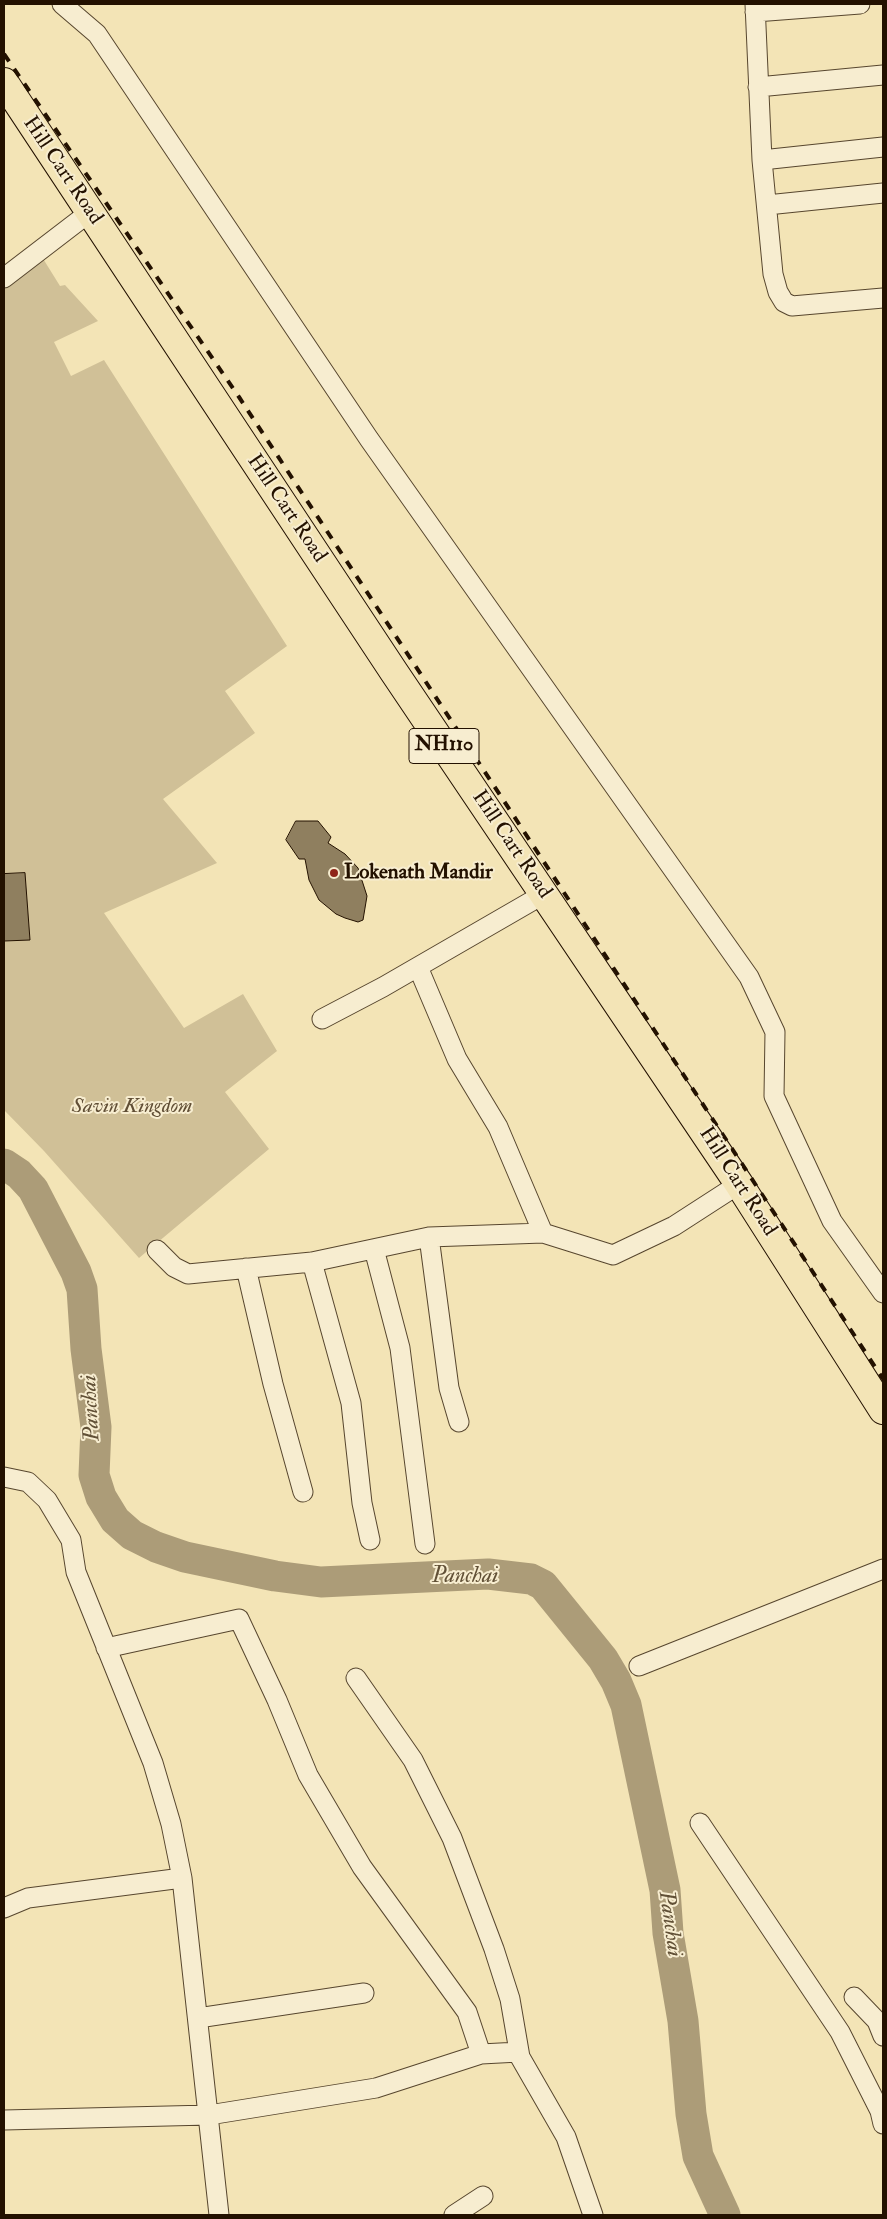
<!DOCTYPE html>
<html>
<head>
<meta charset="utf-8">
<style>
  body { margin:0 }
  #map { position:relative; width:887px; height:2219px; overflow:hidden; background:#f3e4b6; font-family:"IM FELL Double Pica",serif }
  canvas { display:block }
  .frame { position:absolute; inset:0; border:5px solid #231100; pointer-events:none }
</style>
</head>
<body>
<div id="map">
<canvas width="887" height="2219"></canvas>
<div class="frame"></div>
</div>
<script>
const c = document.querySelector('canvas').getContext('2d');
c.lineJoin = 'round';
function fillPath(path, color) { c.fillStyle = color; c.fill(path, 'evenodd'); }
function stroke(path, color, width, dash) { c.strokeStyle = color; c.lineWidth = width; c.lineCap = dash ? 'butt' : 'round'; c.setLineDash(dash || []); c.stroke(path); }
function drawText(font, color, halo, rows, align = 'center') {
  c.font = font + ' "IM FELL Double Pica",serif'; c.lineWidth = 4; c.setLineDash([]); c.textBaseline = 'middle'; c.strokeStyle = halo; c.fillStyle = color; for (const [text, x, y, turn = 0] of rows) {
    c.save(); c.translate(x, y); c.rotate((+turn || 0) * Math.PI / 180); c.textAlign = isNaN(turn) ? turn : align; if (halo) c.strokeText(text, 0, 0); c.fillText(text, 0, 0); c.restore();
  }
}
const green = new Path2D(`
  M42,257L60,286L65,285L98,321L54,342L71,376L104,360L287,646L225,691L255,733L163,799L217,863L104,913L184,1028L243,994L277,1051L225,1092L269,1149L139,1258L44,1151L4,1110V286Z`);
const river = new Path2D(`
  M4,1164L19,1174L33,1189L76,1272L82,1289L86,1349L96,1427L94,1475L101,1497L115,1520L132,1535L156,1547L185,1557L275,1576L321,1582L488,1574L531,1579L543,1585L603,1659L616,1681L626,1705L665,1890L668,1933L683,2021L691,2114L698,2156L725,2215`);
const building = new Path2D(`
  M296,821H318L331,837L328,843L345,854L358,868L367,896L363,920L358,922L345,918L336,914L319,900L309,880L305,859H299L286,840Z
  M25,873L30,940L4,941V874Z`);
const minor = new Path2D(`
  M62,4L97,34L369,439L749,977L775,1032L774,1096L832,1221L883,1293
  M755,4L762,160L773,274L778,292L784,302L792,306L883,298
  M755,12L860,4
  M758,87L883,75
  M762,160L883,147
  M767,205L883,193
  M4,278L90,212
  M418,967L457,1059L498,1127L543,1233
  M322,1019L383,987L544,894
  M429,1237L449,1388L459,1422
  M374,1249L400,1348L425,1544
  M157,1250L174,1267L188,1274L312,1262L429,1237L543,1233L613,1255L674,1226L739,1184
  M312,1262L351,1403L362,1503L370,1540
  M246,1268L273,1384L303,1492
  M4,1477L28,1482L47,1500L71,1540L76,1572L153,1763L171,1824L182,1878L219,2215
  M106,1648L239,1619L277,1700L308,1775L362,1867L467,2012L481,2054
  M639,1666L883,1569
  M356,1678L413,1760L452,1838L494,1949L510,1999L520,2057L566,2137L593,2215
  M700,1823L840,2032L880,2111L883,2124
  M4,1908L28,1898L182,1878
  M854,1997L877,2021L883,2036
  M198,2018L364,1993
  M4,2120L209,2115L376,2088L481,2054L519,2052
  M454,2215L483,2196`);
const trunk = new Path2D(`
  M4,82L394,672L739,1184L883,1410`);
const rail = new Path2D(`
  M4,54L239,397L883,1379`);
const markers = [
  [334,873,5,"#8f2418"]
];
const shields = [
  [444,746,70]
];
const shieldNames = [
  ["NH110",444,746]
];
const streetNames = [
  ["Hill Cart Road",62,171,56],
  ["Hill Cart Road",286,509,56],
  ["Hill Cart Road",511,845,56],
  ["Hill Cart Road",737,1182,57]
];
const poiNames = [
  ["Lokenath Mandir",344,873]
];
const parkNames = [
  ["Savin Kingdom",132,1107]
];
const waterNames = [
  ["Panchai",92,1408,-93],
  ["Panchai",465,1577],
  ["Panchai",669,1924,82]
];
fillPath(green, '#d0c097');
stroke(river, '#ac9c78', 31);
fillPath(building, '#8f7f5f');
stroke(building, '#231100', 1);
stroke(minor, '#57462e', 21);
stroke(trunk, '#231100', 30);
stroke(minor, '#f7edd0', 19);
stroke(trunk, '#f3e4b6', 28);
stroke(rail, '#231100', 4, [9, 9]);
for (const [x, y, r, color] of markers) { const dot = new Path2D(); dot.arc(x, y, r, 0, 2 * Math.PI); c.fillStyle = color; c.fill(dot); stroke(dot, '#f7edd0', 2); }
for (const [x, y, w] of shields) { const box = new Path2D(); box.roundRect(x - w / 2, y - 17.5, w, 35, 4); c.fillStyle = '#f7edd0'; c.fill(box); stroke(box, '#231100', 1); }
drawText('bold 20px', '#231100', null, shieldNames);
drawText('21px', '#231100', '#f7edd0', streetNames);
drawText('bold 21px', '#231100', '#f7edd0', poiNames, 'left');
drawText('italic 21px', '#604e35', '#f7edd0', parkNames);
drawText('italic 22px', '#615036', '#f7edd0', waterNames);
</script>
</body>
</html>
